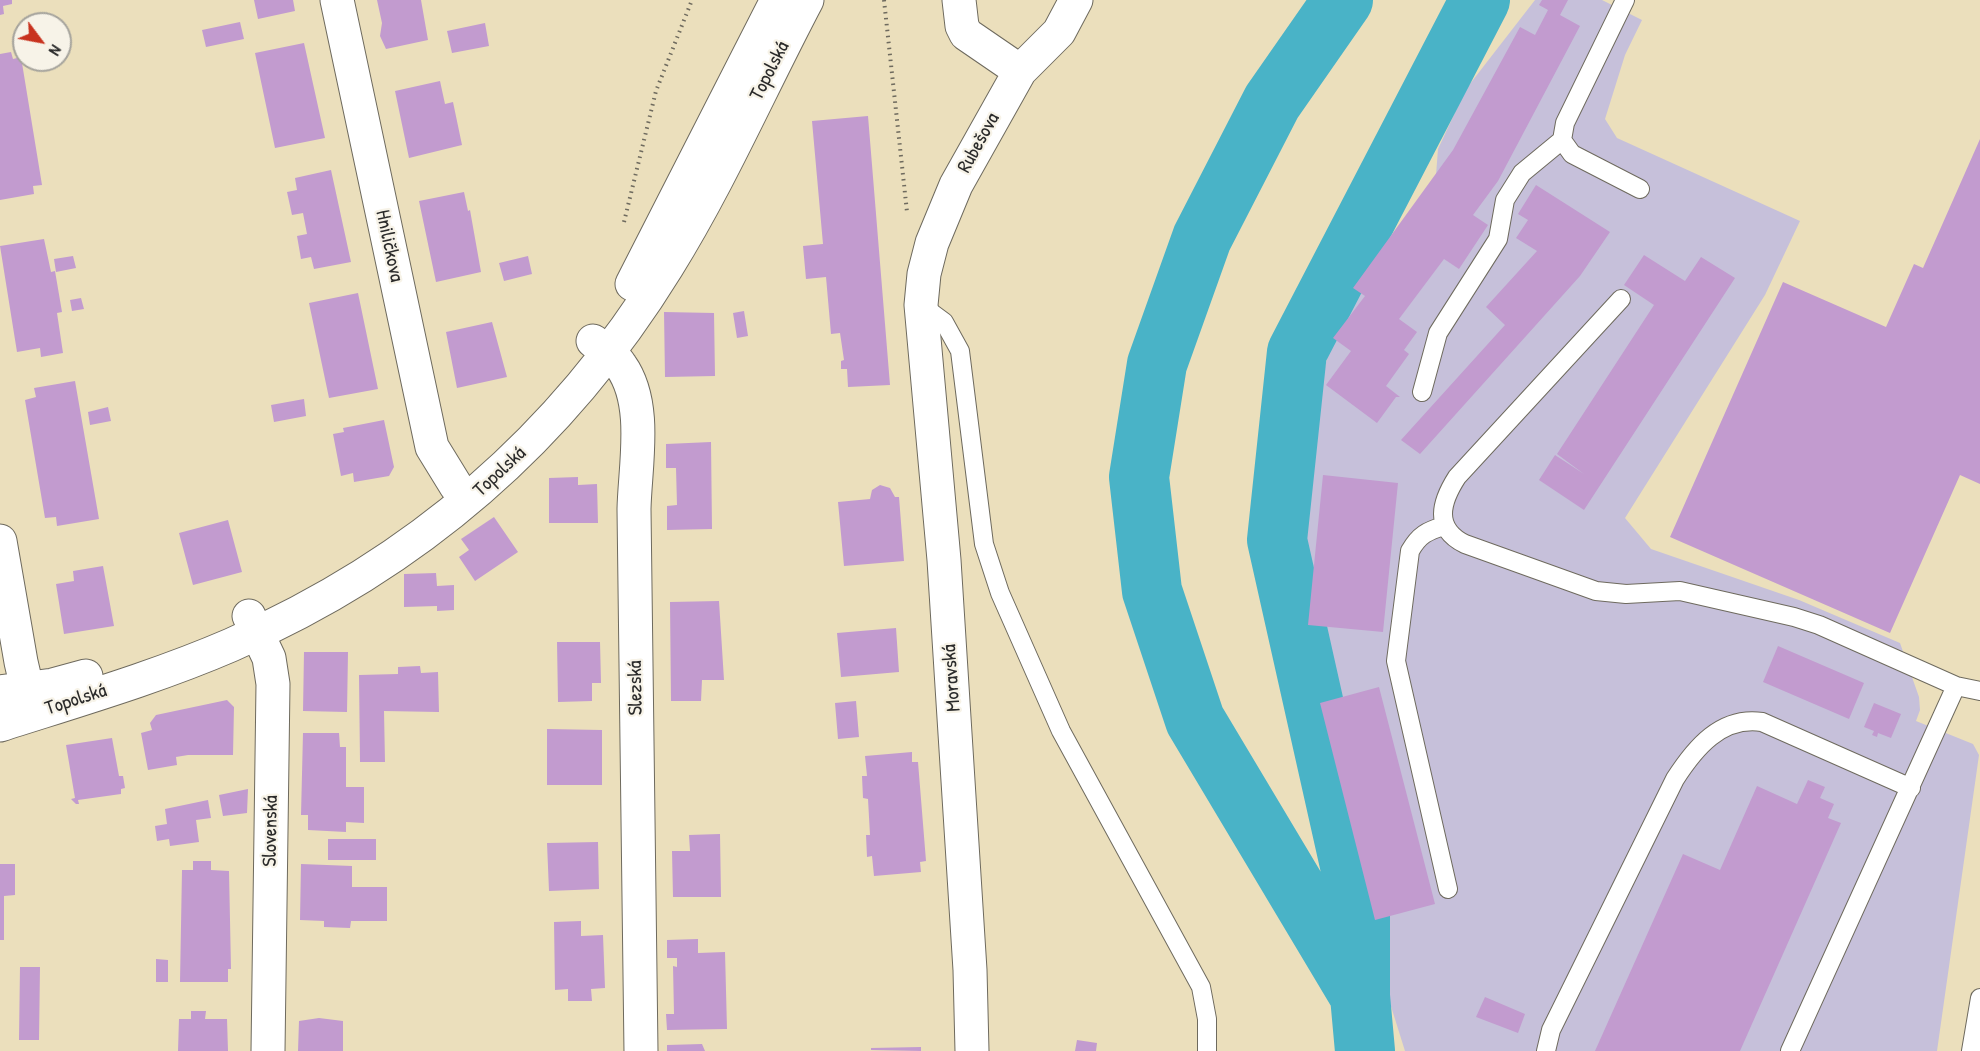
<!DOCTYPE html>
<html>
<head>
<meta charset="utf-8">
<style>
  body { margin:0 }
  #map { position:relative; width:1980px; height:1051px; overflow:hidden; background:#ebdfbc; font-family:"Patrick Hand",sans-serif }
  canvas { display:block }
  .north { position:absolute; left:12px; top:12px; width:60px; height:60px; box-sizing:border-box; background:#f7f3e8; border:2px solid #a5a39c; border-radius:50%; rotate:122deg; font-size:16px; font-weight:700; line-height:24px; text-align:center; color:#2b2b2b }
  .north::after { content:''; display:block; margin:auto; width:21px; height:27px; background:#c8321e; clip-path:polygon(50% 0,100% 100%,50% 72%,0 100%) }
</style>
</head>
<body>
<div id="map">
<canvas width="1980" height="1051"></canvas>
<div class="north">N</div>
</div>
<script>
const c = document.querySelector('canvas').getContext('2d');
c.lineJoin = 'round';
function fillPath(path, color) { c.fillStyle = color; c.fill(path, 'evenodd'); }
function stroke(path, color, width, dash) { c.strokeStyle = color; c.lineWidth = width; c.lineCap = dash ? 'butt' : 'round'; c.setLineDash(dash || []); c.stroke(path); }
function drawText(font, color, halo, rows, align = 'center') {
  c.font = font + ' "Patrick Hand",sans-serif'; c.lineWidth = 4.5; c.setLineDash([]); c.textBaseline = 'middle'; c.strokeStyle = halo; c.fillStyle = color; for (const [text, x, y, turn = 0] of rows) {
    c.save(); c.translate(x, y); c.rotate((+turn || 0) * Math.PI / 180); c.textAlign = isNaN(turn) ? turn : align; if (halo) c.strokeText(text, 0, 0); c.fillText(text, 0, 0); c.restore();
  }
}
const industrial = new Path2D(`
  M1535,0H1602L1642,20L1625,55L1605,119L1617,138L1800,221L1765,295L1625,518L1651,549L1799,600L1900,643L1919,697L1920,710L1916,721L1973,744L1979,755L1937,1051H1405L1363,917L1328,819L1307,710L1297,616L1296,509L1331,338L1353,288L1436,175L1438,149L1466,89Z`);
const river = new Path2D(`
  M1343,0L1272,102L1202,238L1157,364L1139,477L1152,591L1195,720L1360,996L1365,1051
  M1360,995V910L1277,540L1297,352L1480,0`);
const building = new Path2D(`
  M0,0H12V4L3,6L4,14L0,15Z
  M254,0H293L295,11L258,19Z
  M377,0H421L428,40L386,49L380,36L382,23Z
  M1542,0H1568L1560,15L1580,26L1498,181L1473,215L1488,225L1459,269L1444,259L1399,319L1417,332L1404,350L1409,354L1386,386L1400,397H1396L1377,423L1326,385L1351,351L1333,338L1365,296L1353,288L1453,150L1520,27L1535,35L1548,10L1539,5Z
  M240,22L244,39L206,47L202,30Z
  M485,23L489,46L452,53L447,31Z
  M304,43L325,138L275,148L255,53Z
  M11,52L13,59L21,57L42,185L33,186L34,194L0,200V54Z
  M440,81L445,104L453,102L462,145L409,158L395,91Z
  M868,116L890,385L848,387L847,369H841V361L844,360L840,333L831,334L826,277L806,279L803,246L823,244L812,121Z
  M1980,139V484L1960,475L1890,633L1670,537L1783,282L1886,327L1914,264L1923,268Z
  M331,170L351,262L314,269L311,257L301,259L297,236L307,234L303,213L292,215L287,192L297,190L295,178Z
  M1536,185L1610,232L1580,276L1420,454L1401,440L1505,325L1486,307L1537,251L1516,238L1528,220L1518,214Z
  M464,192L468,211L470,210L481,272L436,282L419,201Z
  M44,239L51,272L55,271L62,312L57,313L63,353L41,357L40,348L17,352L0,246Z
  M1644,255L1685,281L1701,257L1735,278L1584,510L1539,480L1555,455L1584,474L1557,454L1654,305L1624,285Z
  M73,256L76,268L56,272L54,259Z
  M528,256L532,274L504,281L499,263Z
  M358,293L378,389L329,398L309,303Z
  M81,298L84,309L72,311L70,300Z
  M744,311L748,336L737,338L733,313Z
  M664,312L714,313L715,376L665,377Z
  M492,322L507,377L457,388L446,332Z
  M75,381L99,519L57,526L56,517L45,518L25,400L36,397L34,388Z
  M304,399L306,416L274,422L271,405Z
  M108,407L111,421L90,425L88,412Z
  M384,420L394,467L389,476L354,482L353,473L341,476L333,434L344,432L343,428Z
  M711,442L712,529L667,530V506L677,505L676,468H666V444Z
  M1323,475L1398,483L1383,632L1308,625Z
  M578,477V485L597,484L598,523H549V478Z
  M880,485L890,488L895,497H899L904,561L844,566L838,502L870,499L872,490Z
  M494,517L518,552L475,581L459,557L469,550L461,539Z
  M228,520L242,572L193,585L179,533Z
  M103,566L114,626L64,634L56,584L74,581L73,571Z
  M436,573L437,586L454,585V610L437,611V606L404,607V574Z
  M719,601L724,680H702L701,701H671L670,602Z
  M896,628L899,672L841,677L837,633Z
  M557,642H600L601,683H592V701L558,702Z
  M1778,646L1864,683L1849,719L1763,682Z
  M304,652H348L347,712L303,711Z
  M420,666L421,673L438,672L439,712L384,711L385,762H360L359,675L398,674V667Z
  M1379,687L1435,904L1375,920L1320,703Z
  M227,700L234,707L233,755H188L176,757L177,765L148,770L141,733L152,730L150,723L156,715Z
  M856,701L859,737L838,739L835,703Z
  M1874,703L1901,714L1891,738L1878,733L1877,737L1872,735L1874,731L1864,727Z
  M547,729L602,730V785H547Z
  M303,733H339L340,747H346V787H364V823L346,822V832L308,830V815H301Z
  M112,738L119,776H123L125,788L121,789V794L78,800L79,804H76L71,799L75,798L66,745Z
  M912,752V762H918L926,861L920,862L921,872L874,876L872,856L867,857L866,835H870L868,799L863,798L862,776H867L865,756Z
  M1808,780L1825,787L1820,798L1834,804L1828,818L1841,823L1740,1051H1595L1683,854L1720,870L1757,786L1797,804Z
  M248,789L247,813L223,816L219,795Z
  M208,800L211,818L196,820L199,842L170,846L169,839L157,841L155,826L167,824L165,809Z
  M720,834L721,897H673L672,851H690L689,835Z
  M328,839H376V860H328Z
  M598,842L599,889L549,891L547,843Z
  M193,861H211V870L229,871L231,969H228V982H180L182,870H193Z
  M0,864H15V895L4,896V940H0Z
  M301,864L352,866V887H387V921H351L350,928L324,927V921L300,920Z
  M581,921V936L603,935L605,988L591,989L592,1001H568V989L555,990L554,922Z
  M698,939V953L725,952L727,1029L667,1030L666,1014H674L673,966L677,967V958H667V940Z
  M156,959L168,960V982H156Z
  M20,967H40L39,1040H19Z
  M1485,997L1525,1014L1518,1033L1476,1017Z
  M191,1011H206L205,1019H227L228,1051H178L179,1019H191Z
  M319,1018L343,1021V1051H298L299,1021Z
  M1077,1040L1097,1043L1096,1051H1075Z
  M702,1044L705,1051H667V1045Z
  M921,1047V1051L871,1050V1048Z`);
const path = new Path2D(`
  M884,0L907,212
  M624,222L656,91L692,0`);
const service = new Path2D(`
  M1625,0L1565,123L1562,140L1572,154L1640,189
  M1621,299L1457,477C1441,502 1433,528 1465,544L1596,591L1626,594L1680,591L1794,617L1819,625L1956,686L1980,691
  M921,305L944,322L960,351L984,544L1000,593L1061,731L1201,987L1207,1019V1051
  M1422,392L1438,333L1498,239L1505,200L1522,173L1562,140
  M1444,526C1427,531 1419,535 1410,551L1396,661L1448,889
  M1546,1051L1551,1030L1675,779C1695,748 1721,716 1762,722L1911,788
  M1790,1051L1956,686
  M1971,1051L1980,998`);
const minor = new Path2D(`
  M337,0L432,447L456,486
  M959,0L962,26L966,34L1020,71
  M593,341C603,348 614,355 621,366C648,404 635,465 634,509L641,1051
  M0,541L21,662L33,714
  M249,616L269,658L273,684L268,1051
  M972,1051L970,970L944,560L921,305L924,274L932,243L956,185L1020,71L1059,32L1076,0`);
const tertiary = new Path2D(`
  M632,284L777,0
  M0,692L53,685L86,676
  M0,725C78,700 157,677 231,645C416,564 561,439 667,267C720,182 760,89 807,0`);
const streetNames = [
  ["Topolská",770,71,-63],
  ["Rubešova",979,143,-61],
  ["Hniličkova",389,246,78],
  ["Topolská",500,472,-43],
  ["Moravská",952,678,-94],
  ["Slezská",636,688,-91],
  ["Topolská",76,700,-18],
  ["Slovenská",271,831,-89]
];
fillPath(industrial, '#c6c0da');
stroke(river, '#49b3c7', 60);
fillPath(building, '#c29bcf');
stroke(service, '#6e6a5e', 20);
stroke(minor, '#6e6a5e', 35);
stroke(tertiary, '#6e6a5e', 35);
stroke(path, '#6e6a5e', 4, [1.5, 4.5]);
stroke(service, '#fff', 18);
stroke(minor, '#fff', 33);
stroke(tertiary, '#fff', 33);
drawText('20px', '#2b2b2b', '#f7f3e8', streetNames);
</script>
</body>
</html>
